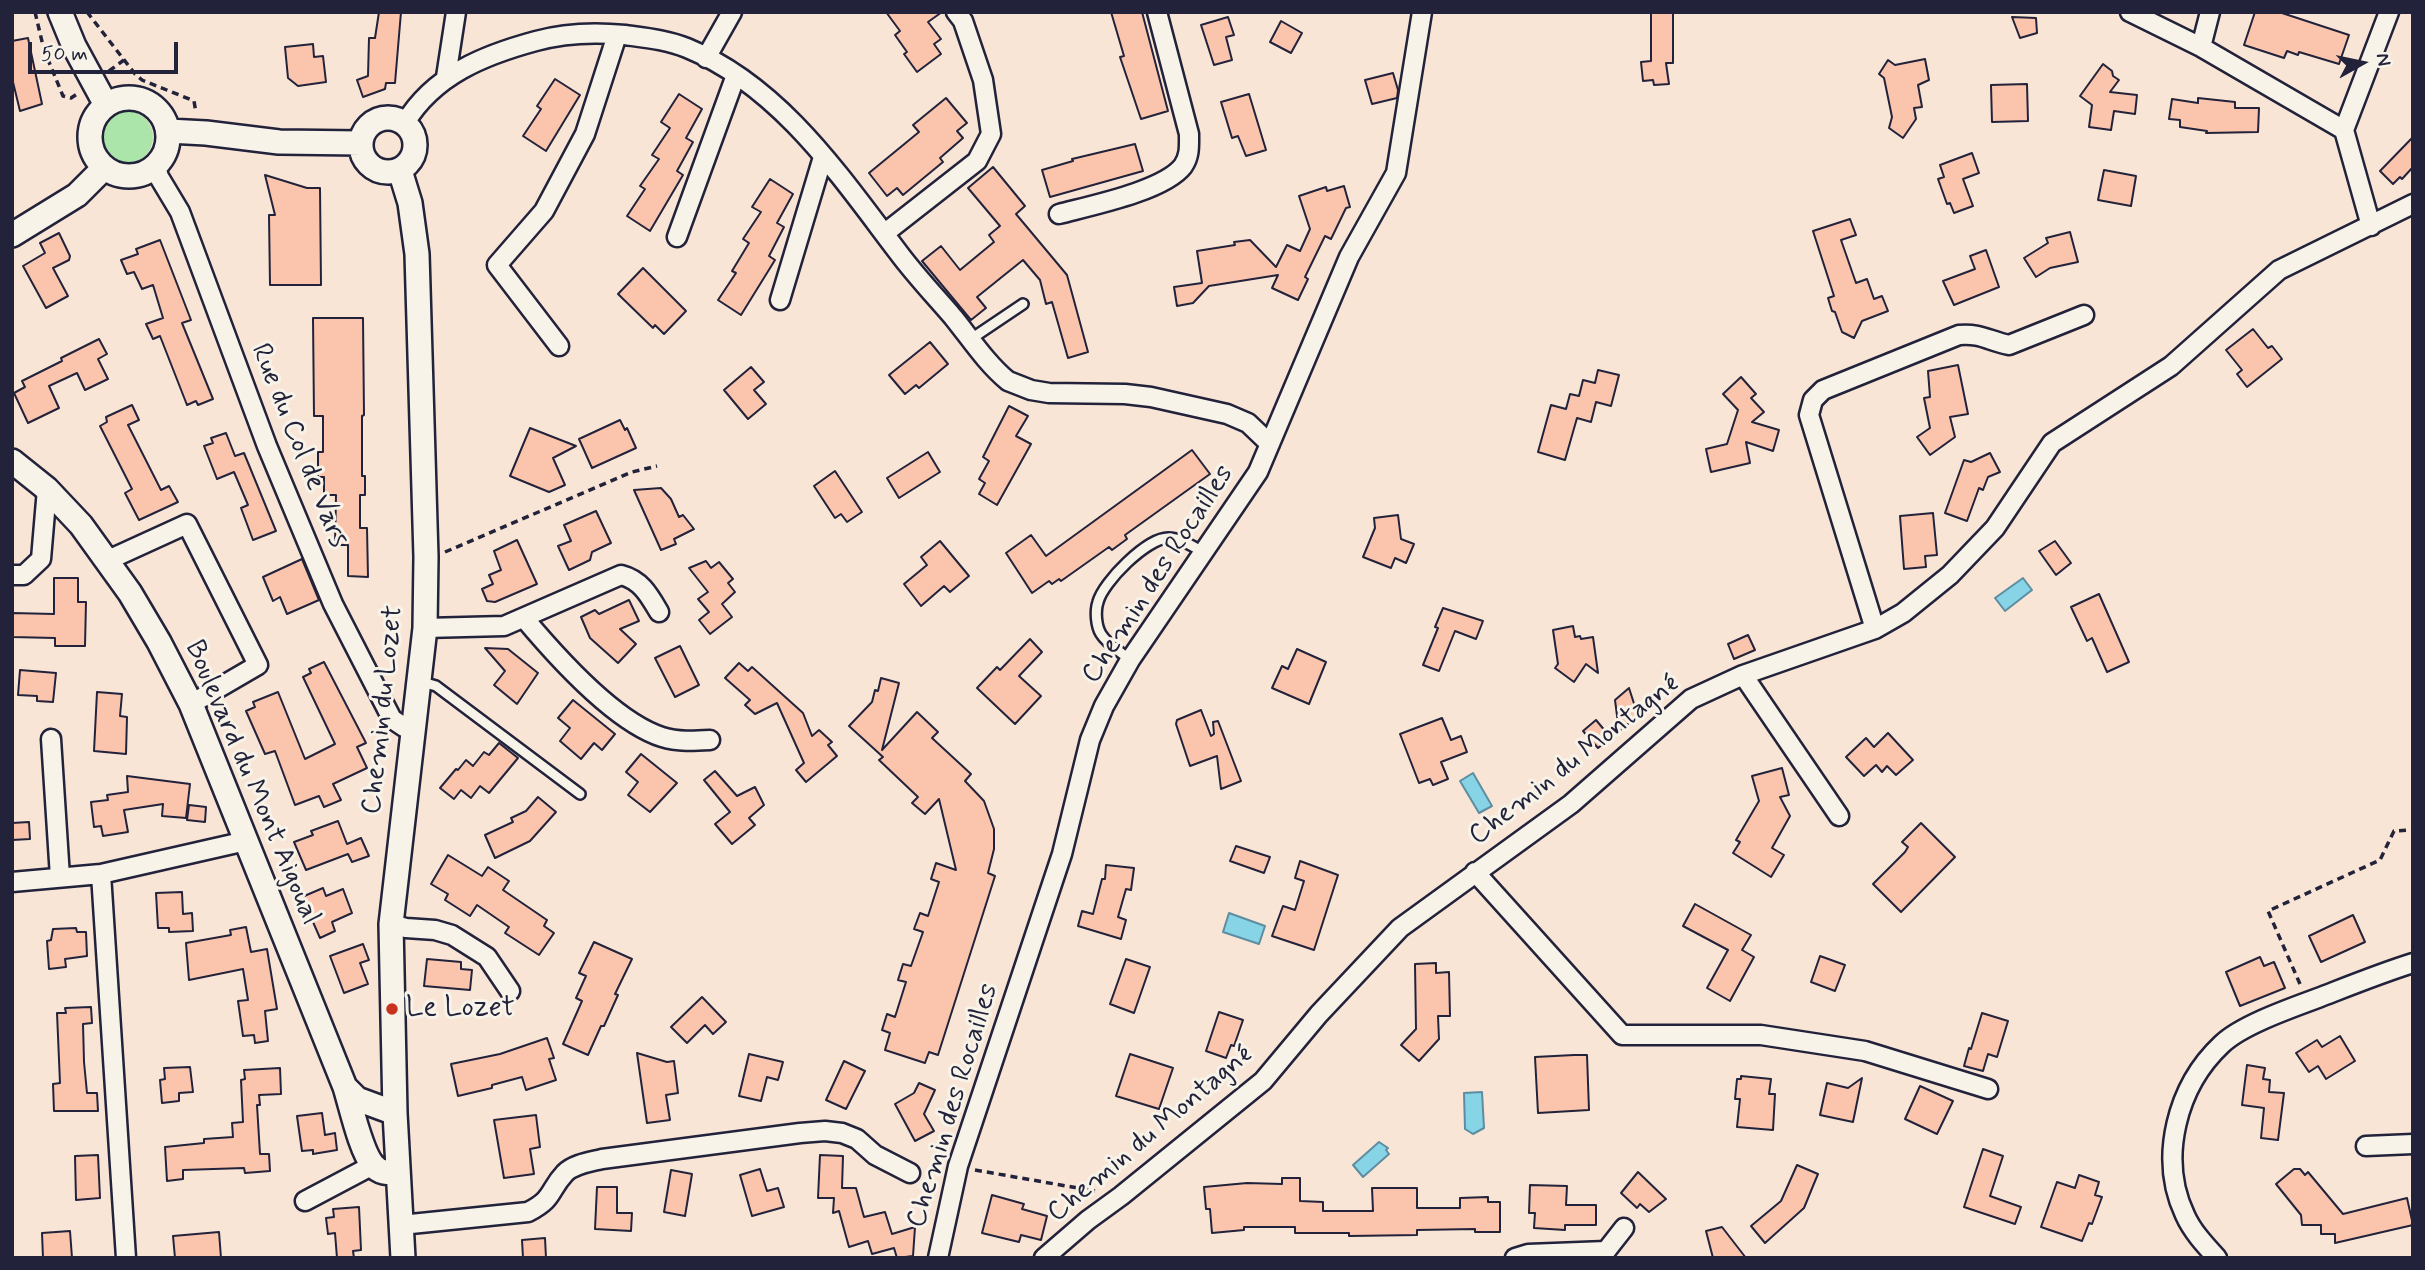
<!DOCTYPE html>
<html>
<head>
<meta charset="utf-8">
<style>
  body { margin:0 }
  #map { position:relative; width:2425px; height:1270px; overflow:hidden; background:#f8e5d6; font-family:Mynerve,sans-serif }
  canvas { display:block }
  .frame { position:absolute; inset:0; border:14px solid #22223b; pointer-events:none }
  .north { position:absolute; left:2327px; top:28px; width:70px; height:70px; -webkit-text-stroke:5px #f7f3e8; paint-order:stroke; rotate:81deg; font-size:19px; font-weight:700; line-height:28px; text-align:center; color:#22223b }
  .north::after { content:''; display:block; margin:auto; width:24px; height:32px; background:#22223b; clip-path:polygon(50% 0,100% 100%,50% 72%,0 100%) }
  .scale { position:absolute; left:28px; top:42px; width:150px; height:32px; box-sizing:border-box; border:4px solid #22223b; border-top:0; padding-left:9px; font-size:21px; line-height:24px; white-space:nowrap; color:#22223b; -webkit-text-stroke:5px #f7f3e8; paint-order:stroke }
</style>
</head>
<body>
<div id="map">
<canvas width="2425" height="1270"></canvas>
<div class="frame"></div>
<div class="north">N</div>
<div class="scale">50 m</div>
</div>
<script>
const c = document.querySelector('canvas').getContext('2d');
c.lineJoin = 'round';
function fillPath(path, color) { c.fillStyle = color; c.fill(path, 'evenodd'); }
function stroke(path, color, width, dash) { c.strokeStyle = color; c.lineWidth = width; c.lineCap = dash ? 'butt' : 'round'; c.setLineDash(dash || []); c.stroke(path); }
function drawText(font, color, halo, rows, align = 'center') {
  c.font = font + ' Mynerve,sans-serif'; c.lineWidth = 6; c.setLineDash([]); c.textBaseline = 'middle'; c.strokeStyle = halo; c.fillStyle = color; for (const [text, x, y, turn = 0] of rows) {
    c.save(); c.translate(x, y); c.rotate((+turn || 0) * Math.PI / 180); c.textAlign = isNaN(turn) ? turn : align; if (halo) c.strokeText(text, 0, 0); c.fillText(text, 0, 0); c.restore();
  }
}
const green = new Path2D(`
  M101 137a26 26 0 1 1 52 0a26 26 0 1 1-52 0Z`);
const water = new Path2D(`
  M2023,578L2032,590L2005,611L1995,598Z
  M1473,773L1492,806L1479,813L1460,781Z
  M1229,913L1265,926L1259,944L1223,932Z
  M1482,1092L1484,1128L1473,1134L1465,1129L1464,1093Z
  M1379,1142L1388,1148L1386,1150L1389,1154L1363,1177L1353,1165Z`);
const building = new Path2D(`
  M379,12H401L395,83H386L385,89L363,97L357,80L368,76L369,38H375Z
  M886,12H942L928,22L941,39L934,44L941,54L917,72L904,54L907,52L895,35L900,31Z
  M1111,12H1142L1168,111L1141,119L1120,57L1124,56Z
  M1651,12H1673V63H1666L1669,84L1654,85L1653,80L1643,81L1641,62L1651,61Z
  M2255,12H2279L2349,35L2339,64L2299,52L2298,55L2287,51L2284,58L2244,45Z
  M1228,17L1234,35L1226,37L1232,60L1214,65L1201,25Z
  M2012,17L2036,18L2037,33L2020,38Z
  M1281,21L1302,33L1291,53L1270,42Z
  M28,38L42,104L20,111L12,78V41Z
  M313,44L314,57L323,56L326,82L298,86L288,78L285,47Z
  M1925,59L1929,80L1918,85L1922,107L1914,108L1916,119L1903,138L1889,128L1892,117L1884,78L1879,74L1888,60L1895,65Z
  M2103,64L2112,71L2113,76L2119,80L2110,92L2137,95L2135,114L2114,111L2111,130L2089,127L2092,105L2080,96Z
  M1393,73L1398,90L1397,98L1372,104L1365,80Z
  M555,79L580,95L546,151L523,136L541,109L537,106Z
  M2027,84L2028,121L1992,122L1991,85Z
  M679,94L702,109L686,138L693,142L677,171L683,175L650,231L627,216L645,189L640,186L659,159L652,155L670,128L661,122Z
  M1249,94L1266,150L1246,156L1238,136L1232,138L1221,102Z
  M946,98L967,123L957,131L963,138L940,158L943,162L903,195L897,188L887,196L869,173L919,132L913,125Z
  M2198,98L2235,102V108H2259L2258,132L2206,133L2207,131L2180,127V120L2169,119L2172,99L2198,103Z
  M2413,137V167L2402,179L2400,177L2393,184L2380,171Z
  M1135,144L1143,171L1050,197L1042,170L1073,161L1072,159Z
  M1972,153L1979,173L1963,179L1973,206L1954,213L1950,203L1947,204L1938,179L1944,177L1940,165Z
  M993,167L1025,206L1016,214L1067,275L1088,352L1068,358L1052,302L1046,304L1040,280L1023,260L977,297L986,308L971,320L922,261L941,246L960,270L994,242L989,235L1000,226L968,188Z
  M2104,170L2136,176L2131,206L2098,200Z
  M265,175L307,188H320L321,285H270L269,215H275Z
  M770,179L793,194L777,223L784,227L769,256L775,260L741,315L718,300L736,273L732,271L749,243L743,239L761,212L752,207Z
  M1344,186L1350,207L1346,208L1331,239L1325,236L1305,277L1308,279L1298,300L1272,288L1278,275L1209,286L1193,303L1177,306L1174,287L1202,283L1197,251L1235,245L1234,242L1250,240L1276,267L1287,245L1300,251L1310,229L1299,196L1326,187L1327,191Z
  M1850,219L1856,235L1841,240L1856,283L1867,279L1874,299L1882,296L1888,311L1862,321L1854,338L1842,332L1835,312L1832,311L1828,298L1834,296L1813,231Z
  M2070,232L2078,262L2050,268L2036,277L2024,258L2048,243L2046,238Z
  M59,233L70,256L69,260L53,268L68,296L46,308L23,266L45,253L40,243Z
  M160,240L191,320L182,323L213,399L198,405L196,401L187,405L160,336L153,339L146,324L163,318L153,285L142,289L134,272L127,274L121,260L138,254L136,249Z
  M1986,250L1999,287L1954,305L1943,281L1975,269L1970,256Z
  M643,268L686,311L664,334L655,325L653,328L618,294Z
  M313,318H363L364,415L362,416V476H365V495H360V528H367L368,577L348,576V545H335L336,495H324V477H318V452H323V416H314Z
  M2253,329L2268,348L2272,346L2282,359L2247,387L2237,374L2242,370L2226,350Z
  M99,339L107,354L98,359L108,379L85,390L77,373L49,386L59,408L28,423L14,393L25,387L22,381L62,361L61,358Z
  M930,342L948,364L919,388L916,385L905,394L889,375Z
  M1958,365L1968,414L1950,417L1955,437L1930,455L1917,437L1930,428L1924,398L1930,397L1928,371Z
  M751,367L764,382L754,390L766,404L748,419L724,390Z
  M1598,370L1619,375L1611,406L1596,402L1591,422L1577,418L1565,460L1538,452L1551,405L1566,409L1570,394L1579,396L1583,380L1595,383Z
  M1741,377L1756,394L1751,398L1764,412L1752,422L1779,430L1773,451L1746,442L1750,463L1711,472L1706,449L1727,444L1738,410L1723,394Z
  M132,405L139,420L128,425L161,490L169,486L178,502L139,520L125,493L132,489L100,426L107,422L106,417Z
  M1009,406L1028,416L1016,436L1031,444L997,505L979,494L985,483L979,479L989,461L983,457Z
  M620,420L625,430L627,428L636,448L592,468L579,439Z
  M530,428L576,446L553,458L565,485L549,492L510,476Z
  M226,433L235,456L244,453L276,531L253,540L241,508L248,505L234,472L217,479L204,446L213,443L211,438Z
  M1192,450L1210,474L1125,535L1127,539L1112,550L1109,547L1061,581L1059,579L1052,584L1049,581L1032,593L1006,553L1031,535L1046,556Z
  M928,452L940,472L899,498L887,478Z
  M1990,453L2000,472L1988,477L1983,490L1979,488L1967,521L1945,513L1964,460L1971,462Z
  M835,471L862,512L847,522L841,514L835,518L814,486Z
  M661,488L671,499L679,517L683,515L694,529L674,539L676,544L661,550L634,490Z
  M596,511L611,543L592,552L590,560L569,570L558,546L571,541L564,525Z
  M1933,513L1937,555L1925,556L1926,567L1904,569L1900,516Z
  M1398,515L1401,539L1414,544L1406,563L1395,558L1391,568L1363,557L1375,528L1374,518Z
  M517,540L537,584L495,602L487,601L482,589L493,584L489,575L501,570L494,551Z
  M940,541L969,576L950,592L944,586L921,606L904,584L927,565L921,557Z
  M2055,541L2071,563L2056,575L2039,551Z
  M302,559L319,600L287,614L280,597L273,601L263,577Z
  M706,561L711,568L719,562L733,579L728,583L735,592L722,604L732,617L710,634L699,620L709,612L698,599L708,592L689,568Z
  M54,578H78V602H86L85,646H55V638L12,637V613L54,614Z
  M2099,594L2129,662L2107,672L2092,638L2087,641L2071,607Z
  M629,600L639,621L620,629L636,644L618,663L590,638L581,617L595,610L599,614Z
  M1443,608L1483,621L1476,639L1455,631L1439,671L1423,665L1438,628L1435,627Z
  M1573,626L1575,637L1580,636L1581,639L1593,637L1598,673L1586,664L1574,682L1555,668L1558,664L1553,630Z
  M1748,635L1755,650L1734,659L1728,644Z
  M1030,639L1042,652L1019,676L1041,696L1015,724L977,688L997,667L1000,670Z
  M680,646L699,685L675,697L655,658Z
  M485,648L508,649L538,673L517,704L494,685L505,671Z
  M1297,649L1326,662L1309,704L1272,688L1282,666L1288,669Z
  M324,662L366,743L357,747L367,768L333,784L341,800L324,807L319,796L295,805L275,751L265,754L246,711L255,707L253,702L278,692L305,759L335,744L303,677L311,673L309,669Z
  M739,663L748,671L752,667L803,713L812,736L819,730L832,742L828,745L837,756L806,782L796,770L804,763L777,703L755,714L745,705L750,700L725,678Z
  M20,670L56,673L53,702L37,701V696L18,695Z
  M881,678L899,683L882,750L917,712L938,732L932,738L971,774L965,781L984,801L994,829V849L988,873L995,876L938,1055L929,1052L925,1063L885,1050L890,1033L882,1030L887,1014L895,1017L906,982L898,980L903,964L911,966L923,932L914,929L920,913L928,916L939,882L931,879L936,863L956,870L939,799L925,814L912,803L918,797L879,760L883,757L849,726L872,702L875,690L878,691Z
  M1629,688L1638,716L1619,731L1615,700Z
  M97,692L122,694L120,716L127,717L126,754L94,751Z
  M573,700L615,734L602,750L594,743L581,759L560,741L570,728L558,718Z
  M1201,710L1211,736L1214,734L1213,722L1218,721L1241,781L1221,789L1217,756L1190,766L1176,724L1177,720Z
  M1442,718L1451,740L1461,736L1467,752L1441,762L1448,779L1433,785L1430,779L1419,783L1400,734Z
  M1596,720L1611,738L1598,748L1583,731Z
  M1888,733L1913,760L1896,775L1887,766L1882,772L1876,765L1864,776L1846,757L1866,738L1874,747Z
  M499,743L518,758L489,793L480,786L471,798L461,790L454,799L440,788L456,769L458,770L466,760L473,766L484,752L489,755Z
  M641,754L677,783L650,812L628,795L638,782L626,772Z
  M1782,768L1789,795L1780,797L1790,816L1772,848L1784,855L1771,877L1733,853L1740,842L1736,840L1759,801L1752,776Z
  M715,771L737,796L755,787L764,805L749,818L755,825L732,844L715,824L730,812L704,780Z
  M127,776L190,784L186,818L162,816L163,804L124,810L128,832L103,836L101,826L94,827L91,802L108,800L107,795L128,792Z
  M538,797L556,812L530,841L495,858L485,835L513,822L511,818L526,811Z
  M189,805L206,807L205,822L187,820Z
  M338,821L347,844L361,838L369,856L352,862L348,854L306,870L294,842L313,835L311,831Z
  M29,822L30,839L12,840V823Z
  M1921,823L1955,857L1901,912L1873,884L1905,852L1908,847L1902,842Z
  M1236,846L1270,857L1264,873L1230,861Z
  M448,855L482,876L488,867L509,881L503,890L547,920L544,926L554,933L539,955L505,933L509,927L477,905L470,916L445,900L448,894L431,884Z
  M1300,861L1338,875L1314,950L1272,936L1283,906L1295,910L1304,881L1295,878Z
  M1106,865L1134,868L1131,890L1126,889L1118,917L1126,920L1121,939L1078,926L1082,911L1093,914L1102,879H1105Z
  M323,888L326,896L343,889L352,913L332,922L335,931L320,938L302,897Z
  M182,892L183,914L192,913L193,931L169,932V928H158L156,893Z
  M1695,904L1751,935L1742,950L1754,957L1730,1001L1707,988L1728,950L1683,926Z
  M2353,915L2365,942L2321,962L2309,936Z
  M246,927L251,952L267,949L277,1009L265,1011L268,1041L255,1043L254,1035L243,1036L238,1001L248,1000L243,969L189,980L186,943L231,935L230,930Z
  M76,928L77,932H86L87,956L65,959L66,967L49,969L47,941L51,940L53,929Z
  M594,942L632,959L615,994L618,995L604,1026H601L588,1055L563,1044L582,1001L576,998L586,976L579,973Z
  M363,944L369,960L360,963L368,984L344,993L330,956Z
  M1820,956L1845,965L1835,991L1811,982Z
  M2260,957L2264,966L2274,962L2285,988L2240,1006L2226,972Z
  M427,959L461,962V969L472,970L470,990L424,986Z
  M1126,959L1150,967L1134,1013L1110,1004Z
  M1436,963V973L1449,972L1450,1016H1438L1439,1039L1419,1061L1401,1045L1416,1029L1415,964Z
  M702,997L726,1022L713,1034L705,1025L687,1043L671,1027Z
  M91,1007L92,1023L83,1024L84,1062L87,1093H97L98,1111H54L53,1084L60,1083L57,1013H66L65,1008Z
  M1219,1012L1243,1020L1234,1046L1231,1045L1226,1058L1206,1051Z
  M1982,1013L2008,1021L1997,1057L1988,1054L1983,1071L1964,1066L1969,1048L1971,1049Z
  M2340,1036L2355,1061L2326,1079L2318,1066L2309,1072L2296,1053L2317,1040L2322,1047Z
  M547,1038L554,1058L549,1059L556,1080L526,1090L522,1077L492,1085V1088L458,1096L451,1064L500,1054Z
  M637,1053L667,1062L674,1061L678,1093L666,1095L670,1120L647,1123Z
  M749,1054L783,1062L778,1080L767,1077L761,1101L739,1096Z
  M1130,1054L1173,1068L1159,1109L1116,1096Z
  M1574,1055H1587L1589,1110L1538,1113L1535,1057Z
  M844,1061L865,1071L846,1109L826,1100Z
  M2247,1065L2265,1068L2263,1079L2270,1080L2269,1092L2284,1093L2278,1140L2261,1138L2264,1108L2242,1105Z
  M190,1067L193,1092L179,1093V1101L162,1103L160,1080L165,1079L164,1068Z
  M280,1068L281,1094L259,1095L260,1105H257L260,1154H269L270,1171L245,1173L244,1168L183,1170V1179L167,1181L165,1147L204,1143V1139L233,1137L232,1123L243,1122L241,1080L245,1079L244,1070Z
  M1741,1076L1771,1079L1769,1094H1775L1773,1130L1737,1127L1740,1099H1735L1737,1079H1741Z
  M1862,1078L1853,1122L1820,1115L1827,1083L1848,1088Z
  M919,1083L935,1090L924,1114L934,1131L915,1141L895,1104L914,1093Z
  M1920,1086L1953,1101L1937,1134L1905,1119Z
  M322,1113L325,1135L335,1133L337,1150L313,1154V1150L302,1151L297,1116Z
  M536,1115L540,1147L530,1149L534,1174L504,1178L494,1120Z
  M1983,1149L2003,1156L1990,1196L2021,1207L2015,1224L1964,1207Z
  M98,1155L100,1198L76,1200L75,1156Z
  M820,1155L843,1156L842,1188H856L864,1217L885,1212L892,1234L915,1227L913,1256L897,1258L894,1248L872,1254L868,1241L849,1247L839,1211L833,1213L834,1198H818Z
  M1797,1165L1818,1174L1813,1186L1804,1208L1765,1243L1751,1226L1781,1201Z
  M760,1169L767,1191L778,1188L784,1207L752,1216L740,1175Z
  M2294,1169H2300L2305,1175L2308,1172L2343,1214L2407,1198L2413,1225L2335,1243V1234H2321V1225H2302L2301,1215L2276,1184Z
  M671,1170L692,1174L685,1216L664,1212Z
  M1638,1172L1666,1199L1649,1212L1640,1204L1637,1208L1621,1193Z
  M2079,1175L2099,1182L2095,1195L2102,1197L2092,1224L2089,1223L2082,1241L2041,1227L2057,1182L2075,1188Z
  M1282,1178H1300V1201L1323,1202V1211H1373L1372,1188H1417V1208H1460V1198L1488,1197V1202H1500V1232H1475V1229L1417,1230V1235L1349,1236V1233H1295V1227H1244V1230L1212,1233L1210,1209H1206L1204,1187L1247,1183L1282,1184Z
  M1530,1185L1567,1186L1566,1205H1596V1225H1565V1230L1534,1228L1535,1213H1529Z
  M597,1187H617V1213H632L631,1231L595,1229Z
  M992,1195L1024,1204L1022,1209L1047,1216L1041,1240L1021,1235L1019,1242L982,1233Z
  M359,1207L361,1250L353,1251L354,1258H337L335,1233L328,1234L326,1218L334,1217L333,1209Z
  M1722,1227L1746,1258H1713L1706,1231Z
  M70,1231L72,1258H43L42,1233Z
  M219,1232L221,1258H175L173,1236Z
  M545,1238L546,1258H523L522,1240Z`);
const path = new Path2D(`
  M35,12L44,50L63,96L71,98L77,94
  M87,12L135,74L142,80L194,101L196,113
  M109,71L124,60
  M445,552L632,472L657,466
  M2300,984L2268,911L2380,860L2394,831L2413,830
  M975,1170L1095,1191`);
const service = new Path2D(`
  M971,339L1023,304
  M1130,660C1121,652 1107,644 1101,634C1096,626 1095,611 1098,602C1103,582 1147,538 1168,538C1181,538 1192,546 1203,552
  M419,681L436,686L580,794`);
const minor = new Path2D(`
  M2130,12L2201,47L2344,130
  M2201,47L2210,12
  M706,58L732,12
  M446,77L456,12
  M405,123C434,75 484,55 536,41C565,33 595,32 625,35C647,38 667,40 687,48C780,86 840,176 898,252C915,275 935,296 953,317C970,338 987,364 1008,381L1031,390L1049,393L1125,394L1151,397L1227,414L1248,423L1270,444
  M156,166L159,177L180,212L267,446L333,604L392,719L404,727L414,728
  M1059,214C1089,206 1164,191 1183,166C1190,156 1189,146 1189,134L1157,12
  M2371,226L2344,130L2389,12
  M885,233L977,161L991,134L983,80L963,21L956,12
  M677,237L736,75
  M780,300L823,157
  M559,346L497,265L544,211L585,134L617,35
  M106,561L187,524L258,665L191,704
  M12,575H24L41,559L47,489
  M524,618C555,655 615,722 662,737C678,742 694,741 710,740
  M425,628L504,626L621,575C641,580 649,595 659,612
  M1875,629L1809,415L1813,400L1823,390L1959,335C1981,333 1989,341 2009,345L2084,315
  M1743,675L1839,816
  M51,739L60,877
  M1475,872L1622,1035H1761L1865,1051L1988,1089
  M101,874L126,1258
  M12,882L101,874L246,841
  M391,924L406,928L435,930L452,935L487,957L510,991
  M2366,1146L2413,1144
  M305,1201L373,1165
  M401,1225L528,1212C555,1198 548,1191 565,1173C574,1164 590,1162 602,1159L800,1133L825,1131L842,1133L857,1139L875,1155L910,1173
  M938,1258L958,1166L1062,854L1090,740L1104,706L1130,660L1258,472L1349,257L1396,173L1422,12
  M1044,1258L1088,1220L1121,1196L1263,1081L1319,1014L1400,928L1571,804L1691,699L1743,675L1875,629L1903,613L1950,575L1995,528L2052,443L2171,366L2279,270L2413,204
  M1515,1258L1528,1254L1606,1251L1624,1228
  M2217,1258C2205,1245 2192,1231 2185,1215C2158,1158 2177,1086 2222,1044C2242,1025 2291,1008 2318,998C2349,986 2381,973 2413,963`);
const tertiary = new Path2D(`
  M60,12L74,46L106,105
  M90 137a39 39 0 1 1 78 0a39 39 0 1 1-78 0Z
  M361 145a27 27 0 1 1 54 0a27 27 0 1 1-54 0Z
  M168,131L206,133L279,142L361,143
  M398,170L402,177L410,203L417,254L426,557L425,628L391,924L395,1113L403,1258
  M12,235L77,195L104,168
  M12,461L47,489L81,525L130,593L159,642L191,704L345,1087C351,1106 361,1152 373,1165C379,1173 388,1173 398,1173
  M345,1087L357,1099L395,1113`);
const markers = [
  [392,1009,7,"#c8321e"]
];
const streetNames = [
  ["Rue du Col de Vars",298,446,68],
  ["Chemin des Rocailles",1159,575,-57],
  ["Chemin du Lozet",384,710,-84],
  ["Chemin du Montagné",1575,761,-38],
  ["Boulevard du Mont Aigoual",251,783,67],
  ["Chemin des Rocailles",954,1106,-73],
  ["Chemin du Montagné",1151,1135,-40]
];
const poiNames = [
  ["Le Lozet",406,1009]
];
fillPath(green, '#ace5aa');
fillPath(water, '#86d4e5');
stroke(water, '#5e8da1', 2);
fillPath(building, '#fbc5ad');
stroke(building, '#22223b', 2);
stroke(service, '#22223b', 14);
stroke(minor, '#22223b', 23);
stroke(tertiary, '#22223b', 28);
stroke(path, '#22223b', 3.5, [7, 5]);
stroke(service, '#f7f3e8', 9);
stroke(minor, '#f7f3e8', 18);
stroke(tertiary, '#f7f3e8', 23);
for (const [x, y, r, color] of markers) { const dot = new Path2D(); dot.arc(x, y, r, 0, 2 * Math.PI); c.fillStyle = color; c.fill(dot); stroke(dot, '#f7f3e8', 2.5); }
drawText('28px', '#22223b', '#f7f3e8', streetNames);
drawText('28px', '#22223b', '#f7f3e8', poiNames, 'left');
</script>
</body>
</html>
